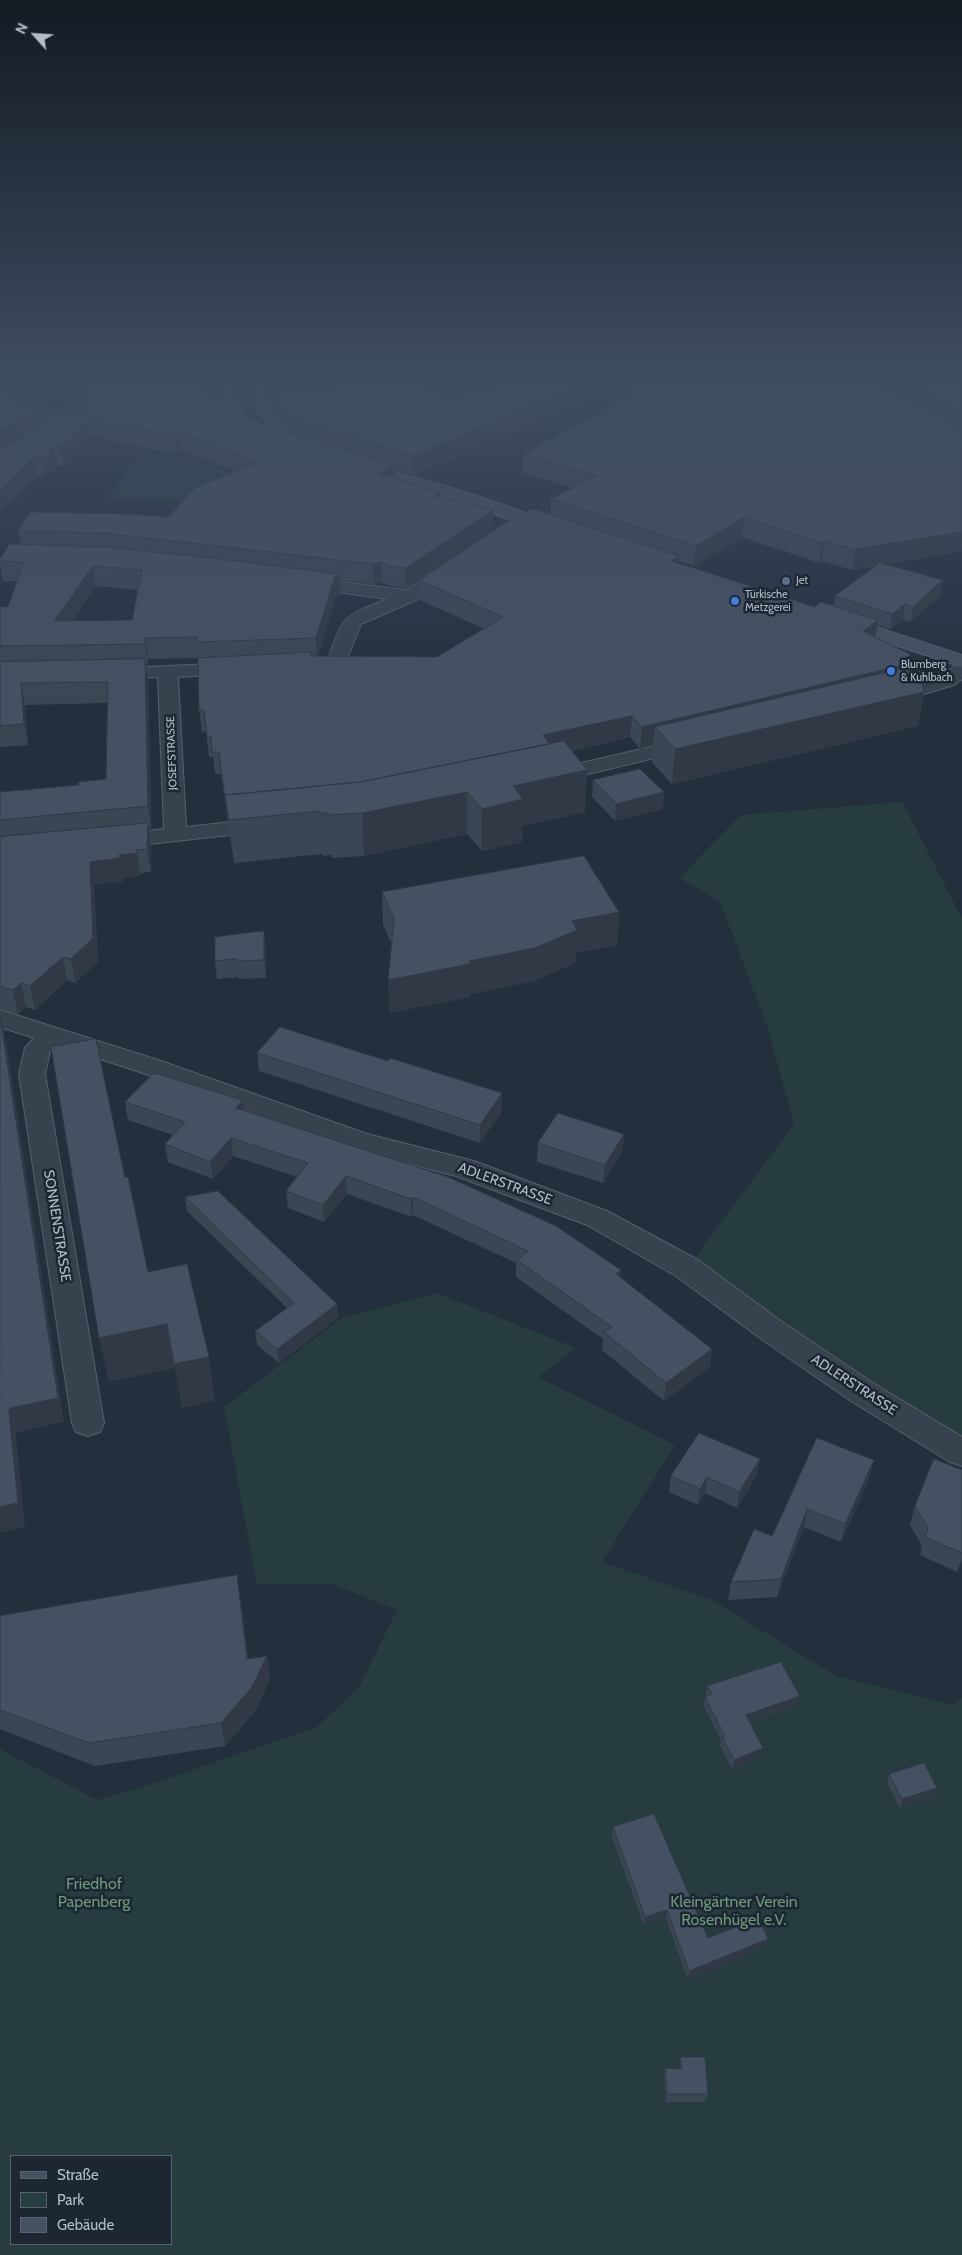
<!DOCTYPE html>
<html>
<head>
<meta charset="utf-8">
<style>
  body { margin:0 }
  #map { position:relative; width:962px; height:2255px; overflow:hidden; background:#242f3e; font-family:Cabin,sans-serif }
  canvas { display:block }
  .legend { position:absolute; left:10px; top:2155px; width:162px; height:90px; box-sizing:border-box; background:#1d2633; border:1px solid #59626f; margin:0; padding:6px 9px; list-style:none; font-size:15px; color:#b4bcc9 }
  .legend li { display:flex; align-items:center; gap:10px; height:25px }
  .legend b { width:25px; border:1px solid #59626f }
  .north { position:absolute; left:10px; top:10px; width:50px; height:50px; -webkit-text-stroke:4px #1d2633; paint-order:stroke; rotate:296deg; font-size:14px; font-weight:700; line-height:20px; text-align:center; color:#b4bcc9 }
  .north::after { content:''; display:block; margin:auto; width:18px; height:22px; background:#b4bcc9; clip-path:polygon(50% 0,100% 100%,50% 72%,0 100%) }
</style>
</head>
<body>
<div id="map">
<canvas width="962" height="2255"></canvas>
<ul class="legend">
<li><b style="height:6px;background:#465061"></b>Straße</li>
<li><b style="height:14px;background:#263c3f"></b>Park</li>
<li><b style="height:14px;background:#455162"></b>Gebäude</li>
</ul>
<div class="north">N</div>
</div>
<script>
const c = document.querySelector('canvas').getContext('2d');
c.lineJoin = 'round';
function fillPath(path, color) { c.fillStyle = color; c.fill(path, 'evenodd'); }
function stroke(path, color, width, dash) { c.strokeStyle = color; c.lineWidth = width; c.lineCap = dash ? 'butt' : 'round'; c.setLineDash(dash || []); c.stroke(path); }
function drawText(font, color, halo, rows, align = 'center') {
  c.font = font + ' Cabin,sans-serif'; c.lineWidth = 5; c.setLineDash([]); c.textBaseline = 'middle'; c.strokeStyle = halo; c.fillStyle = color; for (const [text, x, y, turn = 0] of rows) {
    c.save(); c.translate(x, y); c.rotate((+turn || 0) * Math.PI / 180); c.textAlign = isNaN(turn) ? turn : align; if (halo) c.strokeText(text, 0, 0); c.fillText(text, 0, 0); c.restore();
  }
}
const green = new Path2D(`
  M152,452L209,466L246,478L203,503L174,500L108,498L129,467Z
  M902,802L962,918V1453L687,1268L794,1125L769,1032L720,901L679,878L741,815Z
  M437,1293L576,1348L538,1377L675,1445L602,1562L712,1600L836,1676L955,1705L962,1697V2255H0V1749L97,1800L140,1788L317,1727L360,1686L397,1610L332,1584H257L224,1407L342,1318ZM11,2156H171V2244H11Z`);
const street = new Path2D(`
  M33,381H78L82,416L68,427L0,466V454L50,425C44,423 35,423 30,420C18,413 27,389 33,381ZM45,386H64L66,414L61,419L41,413L40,398Z
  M287,381H302L299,386L304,401L301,404H291L284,385Z
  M451,564L457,565L460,569L457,573L416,600L361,624L345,664C331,673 316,674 300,670L297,666L300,662L324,660L329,657C344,612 345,617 387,599L303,587L297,586L294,582L297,578L303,577L406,590L445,565Z
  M234,663L241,665L244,669L241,673L178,677L186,827L267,818L275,820L278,825L275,830L113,848L105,846L102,841L105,836L164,829L158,677L110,679L103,677L100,673L103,669Z
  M962,664V679L954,685L887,705L880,703L877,699L880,695L940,677L955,666Z
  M689,738L696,740L699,744L696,748L551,783L543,782L540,777L543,772Z
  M0,1010L158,1060L367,1134L474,1161L607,1211L698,1260L782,1322L873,1383L962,1437V1466L950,1462L851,1401L760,1338L676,1276L587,1225L456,1176L350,1148L140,1072L57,1045L50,1051L45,1074L104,1423L100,1432L88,1436L76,1432L72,1423L19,1074L25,1048L34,1038L0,1027Z`);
const secondary = new Path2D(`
  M221,381H235C237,394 237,409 247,418C252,423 259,425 263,431L261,434C232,441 222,401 221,381Z
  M252,381H266L272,412L290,430L296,440L294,443H282C263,415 254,420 252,381Z
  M359,461L475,495L557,524L560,528L557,532H545L463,503L353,469L351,466L353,463Z
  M840,615L962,655V667L833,625L831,621L833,617Z`);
const wall = new Path2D(`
  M0,381H11L10,401L42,408L44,422L84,415L205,386L219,402L235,411L245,418L293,433L274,411L272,393L308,388L304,385V381H424L448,399L504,381H962V551L886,564L943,580L941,595L910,622L903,620L890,629L877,625L875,637L912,667L924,692L918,726L672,784L652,762L653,745L640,749L630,737L572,751L585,812L523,826L522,842L482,851L467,834L364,856L332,858L331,855L323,856L322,854L234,863L221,774H215L213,757H209L206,731L202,732L199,710L198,658L148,659V664L146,665L148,680L151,813V828L148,829L151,845V872L140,873V876L123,878L124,881L94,885L98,962L75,983L67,980L35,1010L26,1007L18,1014L0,1009V792L79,785L106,779L107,703L25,705L28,745L0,747V607H8L17,581H3L0,566V559L21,545L18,531L168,517L236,471L182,451L176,455L93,436L64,466L56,465L44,477H36L0,513ZM616,390L621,400L523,454V473L573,488L551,499V515L419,580L420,600L484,629L437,657L318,656L336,596L340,595L339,580L374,584L382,582L391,586L406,588L493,530L441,497L440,493L395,478V468L414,475ZM742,537L819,563L822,561L852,570L876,566L835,596L834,606L814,607L678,563V561L694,566ZM96,586L138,590L132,620L72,621Z
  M593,780L663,809L615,821L592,797Z
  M382,892L619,912L617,945L576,953L575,963L534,981L470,994V997L389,1013L391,943L383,925Z
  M264,931L266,949V978L239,979L238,977L217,979L215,961Z
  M257,1053L388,1061L502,1093V1111L480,1143L259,1071Z
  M125,1102L244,1110L620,1278L712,1349L710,1367L664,1401L602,1350L603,1339L516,1277V1263L413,1215L412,1217L347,1194L324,1222L288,1208L286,1191L297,1177L233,1156L213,1179L168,1162L165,1144L173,1135L128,1120Z
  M624,1134L622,1152L603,1183L537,1162L538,1143Z
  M185,1197L337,1304L338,1318L279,1363L257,1345L255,1331L287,1308L187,1211Z
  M817,1438L869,1479L841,1542L804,1527L777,1597L728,1600L731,1582L772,1536Z
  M962,1470V1559L957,1572L920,1555L922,1546L910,1525L915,1506Z
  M757,1475L737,1508L705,1493L698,1505L669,1492L671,1476Z
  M237,1575L248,1659L267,1656L270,1679L256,1710L225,1746L95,1766L0,1729V1616Z
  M707,1686L798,1705L749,1722L761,1757L732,1769L720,1746L721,1740L704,1706L705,1697H706V1695Z
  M889,1774L934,1797L900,1808L887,1782Z
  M613,1827L708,1938L768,1939L765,1947L688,1980L666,1918L644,1926L612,1836Z
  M681,2057L708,2094L706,2102H666L664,2076L665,2068L679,2069Z`);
const shadedWall = new Path2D(`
  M7,381H11L10,418L7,400Z
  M312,381H385L312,392Z
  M594,381H617L616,390L414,475L413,456Z
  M42,408L45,426L0,452V432Z
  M90,418L93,436L64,466L61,447Z
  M180,433L182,451L176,455L174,437Z
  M53,447L56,465L44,477L41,459Z
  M33,458L36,477L0,513V490Z
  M394,465L395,484L378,473Z
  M440,493L441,512L434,496Z
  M493,510V530L406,588L405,568Z
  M744,517L742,537L694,566L696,546Z
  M962,532V551L852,570L855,549Z
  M824,541L822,561L819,563L822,543Z
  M679,556L677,576L671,561Z
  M381,562L382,582L374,584L373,564Z
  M93,566L96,586L58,642L55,621Z
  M339,574L340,595L336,596L317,658L316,638L335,576Z
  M943,580L941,595L910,622L913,607Z
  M905,604L903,620L890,629L892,614Z
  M878,620L875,640L863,631Z
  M145,638L148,659V664L145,644Z
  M145,659L148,680L151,828L148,806Z
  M912,663L909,684L655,727L653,745L640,749L642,727Z
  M21,683L25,705L28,745L24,724Z
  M924,692L918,726L672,784L675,749Z
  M632,716L630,737L553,755L543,735Z
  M587,770L585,812L523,826L522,842L482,851V809L513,786Z
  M467,792V834L364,856L362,813Z
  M664,792L663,809L615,821L616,804Z
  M148,823L151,845V872L147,849Z
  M137,853L140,876L123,878L124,881L94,885L98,962L75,983L71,959L90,862L119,855Z
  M619,912L617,945L576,953L575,963L534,981L470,994V997L389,1013L388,980L469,961L572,921Z
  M264,931L266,949V978L264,960Z
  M63,957L67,980L35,1010L30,986Z
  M21,983L26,1007L18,1014L13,990Z
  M0,1013L4,1030L10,1066L64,1422L18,1432L16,1435L25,1527L0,1533V1507L9,1411Z
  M502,1093V1111L480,1143V1125Z
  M243,1100L245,1117L236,1108Z
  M624,1134L622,1152L603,1183L605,1165Z
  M231,1138L233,1156L213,1179L210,1162Z
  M346,1176L347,1194L324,1222L323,1205Z
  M413,1197V1215L412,1217L411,1199Z
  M621,1270L620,1288L616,1274Z
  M337,1304L338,1318L279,1363L277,1349Z
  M167,1324L175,1368L109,1382L99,1338Z
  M712,1349L710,1367L664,1401L666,1383Z
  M209,1357L215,1401L182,1408L174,1364Z
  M760,1459L757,1475L737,1508L739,1492Z
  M874,1460L869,1479L841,1542L845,1524Z
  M707,1477L705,1493L698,1505L700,1489Z
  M807,1509L804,1527L777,1597L781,1579Z
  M237,1575L241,1599L251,1682L247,1659Z
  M267,1656L270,1679L256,1710L225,1746L221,1723Z
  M800,1696L798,1705L744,1724L746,1715Z
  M763,1748L761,1757L732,1769L734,1760Z
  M937,1788L934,1797L900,1808L902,1799Z
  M667,1910L666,1918L644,1926L645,1917Z
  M768,1939L765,1947L688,1980L689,1971Z`);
const building = new Path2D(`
  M0,381H7V400L42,408L0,432Z
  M80,381H205V386L219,402L227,401L235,411L245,418L394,465L378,473L440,493L434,496L493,510L405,568L390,566L381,562L373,564L104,533L18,531L31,512L128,514L168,517L195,488L259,462L180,433L174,437L90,418L61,447H53L41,459L33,458L0,490V448L4,447L63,411L84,415Z
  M351,381H424L448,399L504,381H594L413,456L295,418L272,393L320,387Z
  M622,381H877L958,429L962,430V532L855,549L824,541L822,543L744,517L696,546L551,499L597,476L523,454L629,396Z
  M904,381H962V413Z
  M533,509L679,556L671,561L756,588L814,607L821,602L878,620L863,631L910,654L912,663L642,727L632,716L543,735L550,744L360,782L225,795V798L219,752H212L211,736H207L204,710H199L198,658L312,652L311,656L437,657L503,617L419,580L516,516Z
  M10,544L104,547L204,557L339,574L335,576L316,638L197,642V637L145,638V644L0,646V607H8L24,562L0,561V559ZM93,566L142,570L132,620L55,621Z
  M880,563L943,580L913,607L905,604L892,614L835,596Z
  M145,659L148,806L0,820V792L79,785L78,782L106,779L108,682L21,683L24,724L0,726V662Z
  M918,665L924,692L675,749L655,727Z
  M564,741L587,770L513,786L523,799L482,809L467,792L362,813L329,815L328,813H320L319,811L229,820L225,795L360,782Z
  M640,769L664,792L616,804L593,780Z
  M148,823L147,849L136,850L137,853L119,855L120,858L90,862L93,938L71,959L63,957L30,986L21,983L13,990L0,986V837Z
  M584,856L619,912L572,921L577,930L535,948L469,961L470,964L388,980L394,919L382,892Z
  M264,931V960L237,961V959L215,961V937Z
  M0,1016L58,1398L11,1408L9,1411L18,1503L0,1507Z
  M280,1027L388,1061L390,1058L502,1093L480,1125L257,1053Z
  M96,1039L125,1178L128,1177L148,1272L187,1264L209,1357L174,1364L167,1324L99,1338L51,1047Z
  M154,1073L243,1100L236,1108L448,1177L556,1226L621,1270L616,1274L712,1349L666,1383L604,1332L612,1327L517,1260L528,1251L413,1197L411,1199L346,1176L323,1205L286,1191L308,1163L231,1138L210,1162L165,1144L185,1122L125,1102Z
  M558,1113L624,1134L605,1165L538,1143Z
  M218,1191L337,1304L277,1349L255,1331L294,1303L185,1197Z
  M699,1433L760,1459L739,1492L707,1477L700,1489L671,1476Z
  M817,1438L874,1460L845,1524L807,1509L781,1579L731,1582L754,1529L772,1536Z
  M934,1459L962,1470V1553L925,1537L928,1528L915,1506Z
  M237,1575L247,1659L267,1656L252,1687L221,1723L89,1743L0,1710V1616Z
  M781,1662L800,1696L746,1715L763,1748L734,1760L722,1737L725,1736L705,1697L712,1694L707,1686Z
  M924,1763L937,1788L902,1799L889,1774Z
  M654,1814L708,1938L759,1918L768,1939L689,1971L667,1910L645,1917L613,1827Z
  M681,2057H705L708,2094H667L665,2068L681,2069Z`);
const markers = [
  [786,581,5,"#5c6f8a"],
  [735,601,5,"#3f7fe0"],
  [891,671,5,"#3f7fe0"]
];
const farPoinames = [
  ["Jet",796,581],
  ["Türkische",745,595],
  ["Metzgerei",745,608],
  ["Blumberg",901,665],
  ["& Kuhlbach",901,678]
];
const farStreetnames = [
  ["JOSEFSTRASSE",172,753,-92]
];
const streetNames = [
  ["ADLERSTRASSE",505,1184,20],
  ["SONNENSTRASSE",57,1226,81],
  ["ADLERSTRASSE",854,1385,33]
];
const nearParknames = [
  ["Friedhof",94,1884],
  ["Papenberg",94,1902],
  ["Kleingärtner Verein",734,1902],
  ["Rosenhügel e.V.",734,1920]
];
fillPath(green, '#263c3f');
stroke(street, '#565f6c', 2);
stroke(secondary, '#565f6c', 2);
fillPath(street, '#38414e');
fillPath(secondary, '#465061');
fillPath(wall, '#3b4654');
fillPath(shadedWall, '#303945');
fillPath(building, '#455162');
stroke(building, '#303945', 1);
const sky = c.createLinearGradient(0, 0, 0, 697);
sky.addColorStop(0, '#141a22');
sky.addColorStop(0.55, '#3f4d63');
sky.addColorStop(1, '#3f4d6300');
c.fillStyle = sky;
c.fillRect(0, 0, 962, 697);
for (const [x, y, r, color] of markers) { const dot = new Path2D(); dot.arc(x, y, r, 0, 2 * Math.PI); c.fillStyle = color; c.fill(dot); stroke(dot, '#1d2633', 2); }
drawText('11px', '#b4bcc9', '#1d2633', farPoinames, 'left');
drawText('11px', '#b4bcc9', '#1d2633', farStreetnames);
drawText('14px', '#b4bcc9', '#1d2633', streetNames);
drawText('16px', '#6b9a76', '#1d2633', nearParknames);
</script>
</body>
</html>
